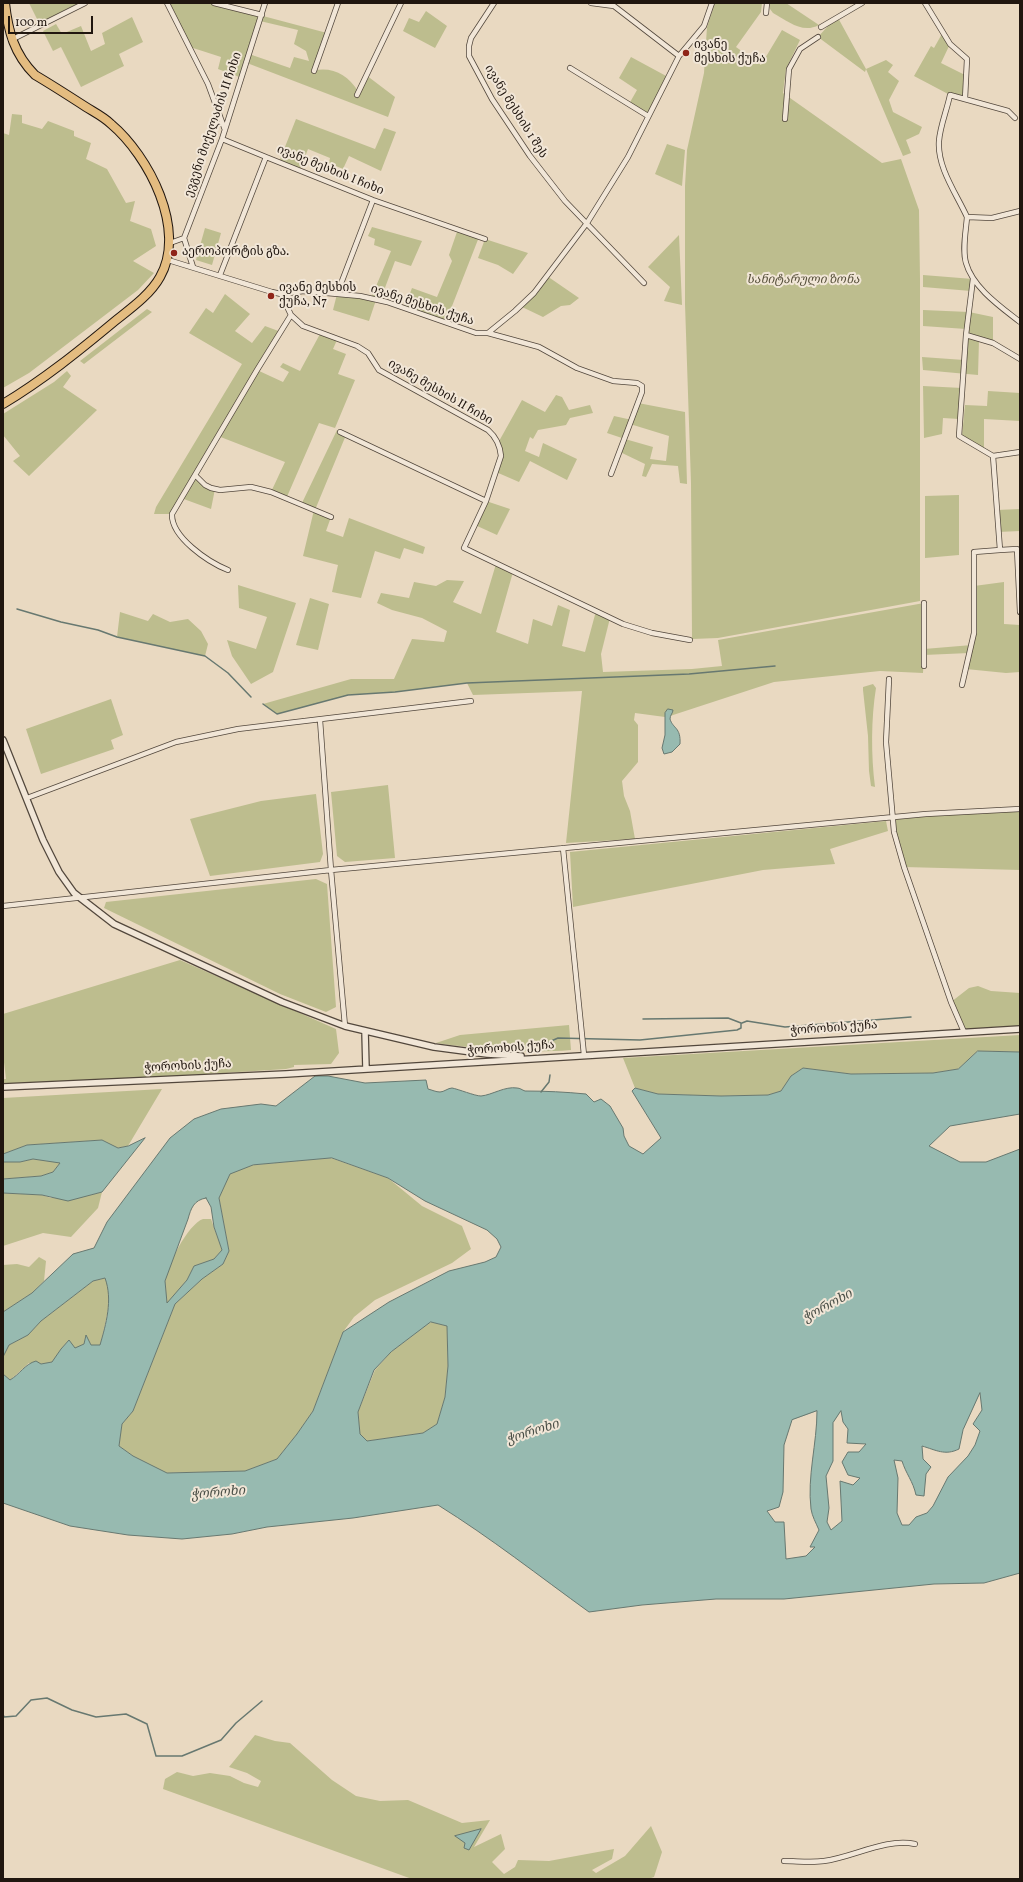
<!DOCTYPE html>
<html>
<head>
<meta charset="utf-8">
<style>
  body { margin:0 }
  #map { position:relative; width:1023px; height:1882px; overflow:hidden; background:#e9d9c1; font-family:Vollkorn,serif }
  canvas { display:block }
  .frame { position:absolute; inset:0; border:4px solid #20160f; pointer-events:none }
  .scale { position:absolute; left:8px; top:16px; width:85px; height:18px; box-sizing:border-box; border:2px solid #20160f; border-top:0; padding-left:5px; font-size:12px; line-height:14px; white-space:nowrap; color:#20160f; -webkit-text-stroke:3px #f1e6d7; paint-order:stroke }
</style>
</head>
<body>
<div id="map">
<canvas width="1023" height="1882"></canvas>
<div class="frame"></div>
<div class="scale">100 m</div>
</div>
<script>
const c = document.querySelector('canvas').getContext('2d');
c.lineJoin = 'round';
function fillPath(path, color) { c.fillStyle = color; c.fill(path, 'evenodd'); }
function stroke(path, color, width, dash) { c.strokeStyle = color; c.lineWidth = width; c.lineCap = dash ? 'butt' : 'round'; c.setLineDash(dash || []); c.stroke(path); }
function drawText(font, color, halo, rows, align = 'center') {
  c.font = font + ' Vollkorn,"Noto Serif Georgian",serif'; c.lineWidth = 4; c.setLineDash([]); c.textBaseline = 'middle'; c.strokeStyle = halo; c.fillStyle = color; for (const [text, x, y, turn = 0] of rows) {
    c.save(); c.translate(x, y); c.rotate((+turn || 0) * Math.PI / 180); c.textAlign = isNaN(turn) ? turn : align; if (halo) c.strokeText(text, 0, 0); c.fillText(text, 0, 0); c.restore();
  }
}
const green = new Path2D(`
  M29,3H85L40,25Z
  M170,3H214L327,33L315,70C334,67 348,75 358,91L366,75L395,97L388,117L247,63L242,78L218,69L221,57L190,47L169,4ZM260,21L298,30L294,44L306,51L309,61L294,57L290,68L249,54Z
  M715,3H762L761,12L736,47L761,65L782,30L800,40L786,69L783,93L882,163L901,159L919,210L920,279V601L718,638L692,639L691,483L685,304V186L687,150L704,73L707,27Z
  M770,3H786L819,25C802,34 788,21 773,13L770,9Z
  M426,11L447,26L435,48L403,31L409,18L419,22Z
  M837,16L866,69L886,60L893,65L888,72L899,81L889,100L893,112L922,127L919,134L906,140L911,153L903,156L866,69L865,72L818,37Z
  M132,17L143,42L119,54L124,66L81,87L61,47L53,51L43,31L56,24L62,34L81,26L91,51L105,44L102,33Z
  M943,32L950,44L941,63L967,76L965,99L950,95L914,76L931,46L934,48Z
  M631,57L668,77L648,116L629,104L637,90L619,78Z
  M12,114L22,115V123L42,129L48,121L74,131V136L91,143L86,159L107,169L126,203L135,201L130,221L151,229L156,246L133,261L154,273L138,290L29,373L3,388V133L9,135Z
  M296,119L375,149L384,128L396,132L381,171L349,156L343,169L329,163L330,158L308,149L300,170L279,162Z
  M667,144L685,150L682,186L655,174Z
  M372,227L422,241L411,266L395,261L380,301L376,300L369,321L333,310L337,294L371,298L391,251L374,245L375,239L368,236Z
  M205,228L221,233L212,265L196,260Z
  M458,229L479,237L445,324L404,309L412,288L437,297L452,261L449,255Z
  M679,235L682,305L664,301L670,287L648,267Z
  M485,239L528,253L513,274L498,265L478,258Z
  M923,275L973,279L971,291L923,287Z
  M547,276L579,298L570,305L561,306L543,317L520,306Z
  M225,294L250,314L235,331L252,343L265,326L281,332L257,370L283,382L289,372L280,367L283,363L300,371L320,334L337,340L333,349L346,354L338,374L355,380L335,428L319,423L286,499L271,492L285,462L218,436L195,475L205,485L215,489L211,509L181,498L172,514H154L156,507L242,364L189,333L206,308L213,313Z
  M147,309L152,312L84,364L80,361Z
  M923,310L969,312L993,317V343L979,340L978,375L923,370L922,357L964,360L966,329L923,326Z
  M67,371L71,376L63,387L97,410L29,476L13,461L20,456L3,435V414L54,382Z
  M923,386L962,388L959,419L943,418L942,434L924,438Z
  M988,391L1020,393V421L984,419V451L962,436L965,405L987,406Z
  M556,395L562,397L569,410L590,405L593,413L570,418L566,425L538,430L533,439L530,437L525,451L539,457L543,443L577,459L567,480L530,461L519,482L496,472L501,456L498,443L522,400L545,412Z
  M638,403L685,412L687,484L680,483L678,466L652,464L646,477L642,476L645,464L620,452L625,439L607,433L614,416L632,420ZM630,424L669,436L666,461L650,459L653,447L625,439Z
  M337,430L346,435L315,510L331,517L326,531L343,537L349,518L425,547L423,554L404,548L400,559L375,551L361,598L332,592L338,565L303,556L314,510L301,505Z
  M959,495V555L925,558V496Z
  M486,501L510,509L497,535L475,525Z
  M1020,509V531L998,532L997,510Z
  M496,564L513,572L496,632L528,644L533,619L552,626L558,605L570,610L562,646L585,652L596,611L610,618L601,654L603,672L692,669L722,666L718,640L924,603V649L972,645L974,586L1004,582V624L1020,625V672L1006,673L966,669L969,653L924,655L923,673L880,671L774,682L670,716L665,713V717L635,713L634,720L638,725V762L622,781L624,796L630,811L635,839L566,843L582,691L473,695L467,683L395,692L348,695L277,714L263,704L351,679H394L412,639L444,642L447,631L422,618L392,610L377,603L381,593L409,598L414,582L436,586L447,580L464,581L453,602L481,614Z
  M238,585L296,603L273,672L251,684L232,656L227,640L256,649L267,617L239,608Z
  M310,598L329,604L318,650L296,645Z
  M120,612L148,621L153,614L170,622L188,619L201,631L208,644L205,656L117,637Z
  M873,684L876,688C871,719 871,755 875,787L871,786L869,771L868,736L863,690V687Z
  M111,699L123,735L111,740L114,749L41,774L26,729Z
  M388,785L395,858L345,862L337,856L331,792Z
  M316,794L323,854L320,862L210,876L190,819L261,801Z
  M1020,809V870L904,867L893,817Z
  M886,821L888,831L830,849L835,864L763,870L573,907L570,852Z
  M316,879L327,884L336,1007L326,1012L280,994L104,908L106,902Z
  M180,960L336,1029L339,1053L331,1064L294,1065V1067L286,1069L3,1087V1079H6L3,1054V1014Z
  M978,986L991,991L1020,993V1029L964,1032L951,1002L969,988Z
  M569,1025L571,1050C525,1054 481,1049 436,1043L460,1035Z
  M1020,1035V1052L978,1051L958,1069L933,1073L851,1074L803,1068L791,1076L781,1091L768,1095L721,1096L658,1094L635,1088L623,1058Z
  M162,1089L128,1146L117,1148L102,1140L27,1145L3,1154V1098Z
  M331,1158L388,1178L422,1206L462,1226L471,1249L452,1263L375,1300L354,1317L343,1332L313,1411L297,1434L277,1459L245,1471L166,1473L133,1456L119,1446L122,1424L133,1411L175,1304L202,1279L223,1264L229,1251L219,1198L230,1173L253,1165Z
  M33,1159L61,1162L53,1172L41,1176L3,1179V1162H20Z
  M102,1192L98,1208L71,1237L43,1233L3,1246V1193L42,1195L51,1198L90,1195Z
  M203,1219H211L222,1250L214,1259L194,1266L187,1280L167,1304C166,1297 165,1289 165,1282C166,1267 188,1224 203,1219Z
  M39,1257L46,1261L44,1281L32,1293L3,1312V1265L17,1264L29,1267Z
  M106,1278C113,1300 105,1324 100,1346L91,1345L86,1336L84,1344L75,1349L69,1340L61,1349L53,1362L41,1364L29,1363L10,1380L4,1375L3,1357L9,1345L28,1335L41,1321L93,1281Z
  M431,1322L447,1326L448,1366L445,1397L437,1424L423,1433L367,1441L360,1434L358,1412L375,1370L391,1352Z
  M255,1735L275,1741L290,1743L332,1780L356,1796L380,1801L408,1800L462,1823L490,1820L474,1847L501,1834L505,1849L492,1862L504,1874L515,1867L518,1860L549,1861L614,1849L612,1859L592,1870L596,1873L625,1856L651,1826L662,1852L654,1877L648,1879H412L163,1789L165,1779L177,1772L193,1776L210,1773L230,1776L244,1783L258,1787L261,1781L247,1773L229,1767Z`);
const water = new Path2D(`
  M668,709L673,710C673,713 670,715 670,719C673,729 681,727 680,744L672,752L664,754L662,748L665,735V713Z
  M978,1051L1020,1052V1114L950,1126L929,1146L960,1162H986L1020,1149V1573L984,1583L934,1584L784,1599H716L642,1605L589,1612C539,1576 491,1538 438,1505L353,1518L267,1527L232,1534L182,1539L128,1535L70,1526L3,1503V1374L10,1380C20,1374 25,1364 36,1361L41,1364L52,1362L61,1349L69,1340L75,1348L84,1344L86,1335L91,1345H100C106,1324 113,1300 105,1278L93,1281L41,1321L28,1335L9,1345L3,1357V1312L32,1293L73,1254L94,1248L107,1222L170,1138L194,1119L221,1109L261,1104L276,1106L315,1076H328L365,1083L426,1080L428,1089C432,1090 436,1092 440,1092C444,1092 448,1088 452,1088C458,1089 475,1096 481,1096C492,1095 505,1086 517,1088C520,1088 522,1090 525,1091C545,1091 566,1092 586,1094L594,1102L601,1099L610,1106L623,1128L624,1136L629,1146L643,1154L661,1138L632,1091L635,1088L658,1094L721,1096L768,1095L781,1091L791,1076L803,1068L851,1074L933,1073L958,1069ZM332,1158L388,1178L425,1201L487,1230L497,1239L501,1247L496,1257L485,1262L449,1271L389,1302L343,1332L313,1411L297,1434L277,1459L245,1471L167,1473L133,1456L119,1446L122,1424L133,1411L175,1304L202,1279L223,1264L229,1251L219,1198L230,1174L253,1165ZM206,1198L211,1207L214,1227L222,1250L214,1259L194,1266L187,1280L167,1303L165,1281L188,1219C191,1208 194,1200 206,1198ZM431,1322L447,1326L448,1366L445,1397L437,1424L423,1433L367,1441L360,1434L358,1412L374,1370L391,1352ZM980,1393L982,1410L973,1424L980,1431L975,1445L968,1456L948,1477L933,1506L927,1513L916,1517L909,1525H902L897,1513L898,1478L894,1460L902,1461C906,1474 913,1481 916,1495L924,1496L926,1474L931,1467L923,1459L922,1446C936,1450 945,1456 959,1449L963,1430ZM817,1411C817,1444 807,1476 811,1509C812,1516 816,1523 819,1530L810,1547H815L806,1556L786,1559L784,1522H775L767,1511L779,1507L783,1492L784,1445L792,1420ZM841,1411L843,1422L848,1429L847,1443L866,1444L859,1452H848L842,1462L848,1475L860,1478L853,1485L840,1481L842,1521L831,1530L827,1522L829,1508L826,1476L833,1461V1423Z
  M145,1138L102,1192L68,1201L42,1195L3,1193V1179L41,1176L53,1172L60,1163L33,1159L20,1162H3V1154L27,1145L102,1140L118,1148L128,1146Z
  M481,1829L469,1850L464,1848L465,1843L455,1836Z`);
const stream = new Path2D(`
  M17,609L61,622L98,630L117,637L205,656L228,673L251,697
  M263,704L277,714L348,695L395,692L467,683L689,674L775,666
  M742,1023L747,1021L785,1027L911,1017
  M547,1047L549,1042L558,1038L640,1040L737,1030L741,1028V1023L728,1018L643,1019
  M541,1092L549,1082L550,1075
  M3,1714L4,1717L16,1716L31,1700L47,1698L72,1710L96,1717L126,1714L147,1724L156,1756H182L221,1740L236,1723L262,1701`);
const minor = new Path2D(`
  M167,3L208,84L225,130
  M214,3L262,15
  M494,3L471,38L469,46V56L492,99L530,156L565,201L644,283
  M591,3L614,6L679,56
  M925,3L950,44L967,59L965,99
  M766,13L767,3
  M821,27L862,3
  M11,40L85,3
  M570,68L648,116
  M314,71L338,3
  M357,95L401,3
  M1015,118L1008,111L950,95C947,110 940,126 939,141C937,167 956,193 967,217L992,218L1020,211
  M785,119L789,69L800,49L818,37
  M222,139L266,157
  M967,217C966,231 962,250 966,263C973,288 1001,307 1020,322
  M184,238L193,267
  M170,243L184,238L222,139L265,3
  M168,260L272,292L281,294L304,291L360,296L387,302L476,333H488L515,311L534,293L587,223L628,157L679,56L704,26L712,3
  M220,275L266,157L373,200L485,239
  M973,279L966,335L993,343L1020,359
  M281,294L291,315L303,326L357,346L368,353L379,370L488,430C496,437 500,445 501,456L486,501L464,548L623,624L652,633L690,640
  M337,294L373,200
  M488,333L539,347L577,368L613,381L637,383L642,386V392L611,474
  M966,335L959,436L993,456L1020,452
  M340,432L486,501
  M993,456L1000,550L1017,549L1020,612
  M195,475L205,485L211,488L220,490L251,487L271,492L331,517
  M228,570C208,562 171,537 172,514L257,370L291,315
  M924,603V666
  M889,679L886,742L894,832L904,867L951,1002L964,1032
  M962,685L974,633V552L1000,550
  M320,720L331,870L345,1026
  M27,798L176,742L238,729L471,701
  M563,848L584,1055
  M3,906L331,870L926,814L1020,809
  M784,1861C797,1861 811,1863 824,1861C854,1857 885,1838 915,1844`);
const tertiary = new Path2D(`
  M3,740L43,840L59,872L74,893L114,924L282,1002L345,1026L434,1047L487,1054L521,1056
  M365,1031L366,1069
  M3,1087L286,1074L1020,1029`);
const trunk = new Path2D(`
  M3,404C43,380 79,351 115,321C130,309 150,295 160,277C187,230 149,156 111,124C104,117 94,112 86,107C69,96 52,85 35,75C14,54 8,31 5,3`);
const markers = [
  [686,53,4,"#8f2418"],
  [174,253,4,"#8f2418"],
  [271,296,4,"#8f2418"]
];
const poiNames = [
  ["ივანე",694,46],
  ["მესხის ქუჩა",694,60],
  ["აეროპორტის გზა.",182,253],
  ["ივანე მესხის",279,289],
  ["ქუჩა, N7",279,303]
];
const streetNames = [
  ["ივანე მესხის 1 შეს",515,112,58],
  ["ევგენი მიქელაძის II ჩიხი",214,125,-71],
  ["ივანე მესხის I ჩიხი",330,171,22],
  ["ივანე მესხის ქუჩა",422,306,18],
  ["ივანე მესხის II ჩიხი",440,393,30],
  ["ჭოროხის ქუჩა",834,1029,-4],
  ["ჭოროხის ქუჩა",511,1049,-4],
  ["ჭოროხის ქუჩა",188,1067,-3]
];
const parkNames = [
  ["სანიტარული ზონა",803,281]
];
const waterNames = [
  ["ჭოროხი",828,1307,-29],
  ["ჭოროხი",533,1433,-18],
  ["ჭოროხი",218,1494,-5]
];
fillPath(green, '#bdbd8e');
fillPath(water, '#97bab0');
stroke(water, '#677870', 1);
stroke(stream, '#677870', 1.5);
stroke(minor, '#52473c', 6);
stroke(tertiary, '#52473c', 8);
stroke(trunk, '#20160f', 10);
stroke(minor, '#f1e6d7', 4.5);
stroke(tertiary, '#f1e6d7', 5.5);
stroke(trunk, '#e4bc80', 8);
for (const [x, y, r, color] of markers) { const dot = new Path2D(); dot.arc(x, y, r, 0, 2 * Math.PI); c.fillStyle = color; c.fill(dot); stroke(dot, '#f1e6d7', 1.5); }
drawText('12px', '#20160f', '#f1e6d7', poiNames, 'left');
drawText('12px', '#20160f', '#f1e6d7', streetNames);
drawText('italic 12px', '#57503b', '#f1e6d7', parkNames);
drawText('italic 13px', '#4a4f47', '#f1e6d7', waterNames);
</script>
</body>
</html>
